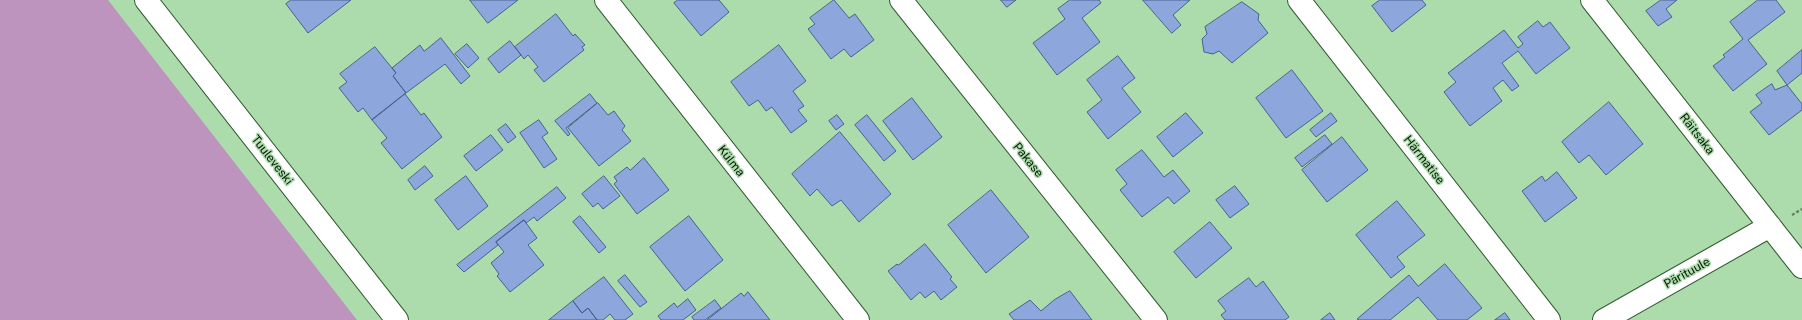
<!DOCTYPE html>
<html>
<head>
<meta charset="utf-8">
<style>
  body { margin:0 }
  canvas { display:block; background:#addcac }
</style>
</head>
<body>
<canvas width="1802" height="320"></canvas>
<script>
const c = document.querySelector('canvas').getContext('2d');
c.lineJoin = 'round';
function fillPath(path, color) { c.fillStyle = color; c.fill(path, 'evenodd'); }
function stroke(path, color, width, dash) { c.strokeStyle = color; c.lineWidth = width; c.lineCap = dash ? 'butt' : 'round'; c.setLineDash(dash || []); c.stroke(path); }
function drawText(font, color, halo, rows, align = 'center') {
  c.font = font + ' "Public Sans",sans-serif'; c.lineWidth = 3; c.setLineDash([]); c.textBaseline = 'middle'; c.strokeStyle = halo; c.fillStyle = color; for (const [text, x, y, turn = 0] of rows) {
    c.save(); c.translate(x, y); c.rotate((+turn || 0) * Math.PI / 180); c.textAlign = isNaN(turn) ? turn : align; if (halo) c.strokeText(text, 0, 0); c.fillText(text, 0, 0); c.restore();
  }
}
const green = new Path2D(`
  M0,0H108L357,320H0Z`);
const building = new Path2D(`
  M291,0H351L308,33L286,4Z
  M470,0H518L488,23Z
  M678,0H719L729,12L701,36L674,3Z
  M834,0L849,18L855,14L874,40L851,57L844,49L831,59L808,29L815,24L810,18Z
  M1001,0H1016L1007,7Z
  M1070,0H1099L1101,3L1082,18L1100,42L1057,75L1033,43L1065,19L1058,9Z
  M1143,0H1190L1173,15L1181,25L1172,33Z
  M1380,0H1422L1426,5L1392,32L1372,6Z
  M1661,0H1677L1666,9L1672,17L1658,26L1646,11Z
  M1758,0H1776L1785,12L1748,40L1767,64L1733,91L1713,66L1725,57L1723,55L1743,39L1730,22Z
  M1242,2L1259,14L1258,20L1268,33L1232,63L1219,51L1213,54L1204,52L1202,39L1207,34L1205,27Z
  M556,14L573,36L575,34L585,45L582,47L584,50L544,82L534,70L538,67L528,55L524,59L515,47Z
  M1538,21L1543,27L1550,22L1570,48L1536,74L1518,51L1502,63L1519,86L1512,91L1503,80L1493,88L1502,101L1470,126L1444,92L1456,82L1448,73L1504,30L1518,48L1523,44L1518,37Z
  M441,38L470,76L461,84L445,64L406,93L393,76L396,73L392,68L420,45L424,51Z
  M510,41L521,55L499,73L488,59Z
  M467,44L479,58L468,68L455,54Z
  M779,45L806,81L793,91L804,106L798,110L807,121L791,133L772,107L766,111L758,100L749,106L731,82Z
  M375,47L396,73L393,76L406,93L372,120L363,108L358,112L339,88L347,82L340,74Z
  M1802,50V73L1787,85L1777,71Z
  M1118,56L1135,78L1122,88L1141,112L1108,139L1087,112L1102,100L1087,80Z
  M1292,70L1323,111L1286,138L1256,98Z
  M1772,84L1775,90L1787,85L1802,104V110L1769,135L1750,112L1762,103L1756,95Z
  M405,94L421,115L424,113L442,137L402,169L381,143L387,138L372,120Z
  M590,94L597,103L566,128L570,134L568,136L555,121Z
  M912,98L942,137L913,160L883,121Z
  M1609,102L1643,144L1606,175L1589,155L1579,163L1562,142Z
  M598,103L608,115L614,111L625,126L622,130L631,141L599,166L568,128Z
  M1186,113L1203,133L1173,157L1157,137Z
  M1331,113L1337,121L1316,137L1310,130Z
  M837,115L844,124L836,130L829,121Z
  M867,115L896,151L884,161L855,125Z
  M539,120L548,133L542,137L557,159L544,168L520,133Z
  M506,124L516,137L508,143L498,130Z
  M840,132L891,194L859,222L841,200L832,206L817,189L810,196L792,174Z
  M491,135L503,150L476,171L464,156Z
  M1325,135L1332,144L1302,167L1295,158Z
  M1342,137L1368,170L1327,202L1302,170Z
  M1142,150L1164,177L1173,170L1190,191L1174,204L1168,197L1142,217L1120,190L1127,184L1116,170Z
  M644,158L669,190L637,214L614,184L617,181L614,177L627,167L630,170Z
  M425,166L433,176L415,190L408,180Z
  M1557,172L1577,198L1545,222L1522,191L1542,176L1545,181Z
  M466,176L488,206L458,230L435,200Z
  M604,176L620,196L603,209L598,203L593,207L582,194Z
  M1235,186L1249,204L1230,218L1216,200Z
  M557,187L566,198L537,221L534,217L526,223L524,220L496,242L498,245L464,272L457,265Z
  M991,190L1029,237L986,273L948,225Z
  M1397,201L1425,235L1397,257L1405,267L1391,278L1356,235Z
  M580,216L606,247L599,253L573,222Z
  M689,216L723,260L685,291L650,247Z
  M524,220L537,238L528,245L544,265L510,292L497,276L499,274L491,263L504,252L496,242Z
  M1210,222L1232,248L1196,278L1174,252Z
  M925,244L952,277L950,279L957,287L941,300L934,291L925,298L920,292L911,300L888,271L897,264L898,265Z
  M1445,264L1482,308L1467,320H1438L1418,297L1390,320H1359L1357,319L1409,275L1418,286Z
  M625,275L647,302L640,307L618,281Z
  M604,277L633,314L625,320H615L610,314L603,320H597L588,308L582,313L573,301Z
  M1249,278L1256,287L1263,281L1289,317L1285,320H1225L1221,315L1226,311L1218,301Z
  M1070,291L1092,320H1014L1009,314L1030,300L1041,311L1054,300Z
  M748,292L770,320H707L741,293L744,296Z
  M688,299L696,310L683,320H661L658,316L674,303L677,307Z
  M715,300L721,308L705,320H694L692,317Z
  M573,301L582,313L588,308L597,320H549Z
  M1330,313L1335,320H1321Z
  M1505,313L1510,320H1495Z`);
const path = new Path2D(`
  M1792,215L1802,209`);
const street = new Path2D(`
  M146,0L397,320
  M606,0L858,320
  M901,0L1156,320
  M1299,0L1549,320
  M1592,0L1802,267
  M1604,320L1770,226`);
const streetNames = [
  ["Räitsaka",1697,134,52],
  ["Tuuleveski",272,160,52],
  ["Pakase",1028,160,51],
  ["Härmatise",1424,160,52],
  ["Külma",731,161,52],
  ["Pärituule",1687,273,-29]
];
fillPath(green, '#bc94be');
fillPath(building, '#8da6db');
stroke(building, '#496090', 1);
stroke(street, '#325c32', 24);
stroke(path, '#648563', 2.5, [3, 2]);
stroke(street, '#fff', 22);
drawText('12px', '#061706', '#addcac', streetNames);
</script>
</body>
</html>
